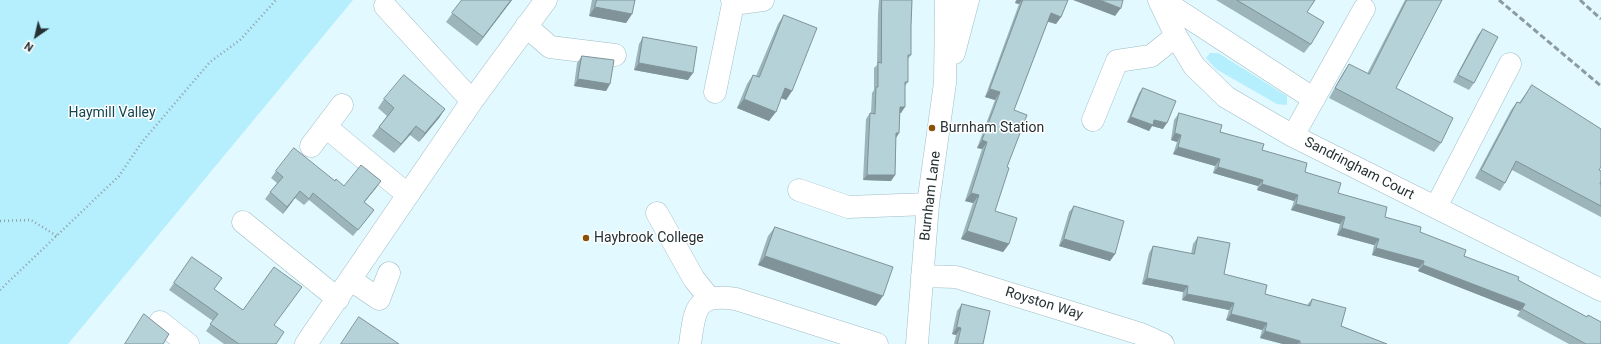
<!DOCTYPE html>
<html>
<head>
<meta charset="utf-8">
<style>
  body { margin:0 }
  #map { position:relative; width:1601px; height:344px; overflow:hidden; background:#e1f9ff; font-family:Roboto,sans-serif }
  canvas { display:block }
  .north { position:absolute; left:16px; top:16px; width:40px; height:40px; -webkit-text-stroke:3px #fff; paint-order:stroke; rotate:214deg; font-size:11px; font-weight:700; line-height:16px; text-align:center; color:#253033 }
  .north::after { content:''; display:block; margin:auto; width:14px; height:18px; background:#253033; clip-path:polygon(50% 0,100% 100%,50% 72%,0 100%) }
</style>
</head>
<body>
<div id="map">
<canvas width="1601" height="344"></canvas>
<div class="north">N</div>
</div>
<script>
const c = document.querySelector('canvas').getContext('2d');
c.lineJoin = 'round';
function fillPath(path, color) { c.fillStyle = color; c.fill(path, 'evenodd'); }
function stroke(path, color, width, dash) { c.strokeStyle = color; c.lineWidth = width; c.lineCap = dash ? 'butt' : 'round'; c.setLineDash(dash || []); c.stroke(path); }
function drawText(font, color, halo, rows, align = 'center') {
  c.font = font + ' Roboto,sans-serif'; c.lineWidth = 3; c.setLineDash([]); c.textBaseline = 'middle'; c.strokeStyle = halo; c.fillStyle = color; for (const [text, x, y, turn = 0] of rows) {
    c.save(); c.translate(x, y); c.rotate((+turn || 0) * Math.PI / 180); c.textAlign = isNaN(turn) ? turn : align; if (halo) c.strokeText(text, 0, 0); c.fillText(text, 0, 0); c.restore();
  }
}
const green = new Path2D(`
  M0,0H353L68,344H0Z
  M1210,53H1218L1287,96V105L1277,104L1216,69L1206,58Z`);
const path = new Path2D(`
  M0,221L31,220L57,236
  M0,290L119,176L142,142L210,62L240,40L276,0`);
const minor = new Path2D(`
  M1159,0L1176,36L1194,66L1226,97L1293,136L1601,290
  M1162,0L1314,99
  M733,4L763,0
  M385,6L472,101
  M526,26L550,47L615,55
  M954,53L968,0
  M715,92L733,4L732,0
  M1093,120L1117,61L1151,56L1176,36
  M326,127L408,195
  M1293,136L1364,9
  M311,146L342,105
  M799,190L848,207L928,204
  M1436,207L1510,64
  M657,213L694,279L710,299
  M243,222L338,299
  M922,276L956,277L1141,334L1163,344
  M351,280L379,299L389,273
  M160,322L188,344
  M306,344L472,101L546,0
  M690,344C695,310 694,293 736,299L877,344
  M917,344L928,204L945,83L946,0`);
const rail = new Path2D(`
  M1499,0L1601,86
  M1580,0L1601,19`);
const wall = new Path2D(`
  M462,0H512L477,46L446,22Z
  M592,0H635L632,14L626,23L589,16Z
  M879,0H912L911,26V55L908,59V82L905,86L901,113H900L899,133L896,138L895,175L891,181L863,180L866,119L870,113H871L872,93L874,90V68L877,65L878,14Z
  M1016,0H1068L1061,17L1056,24L1048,21L1014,110L1007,167L995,211L1009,244L1003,252L961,239L973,203L965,201L982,149L977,148L995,100L985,97L1019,4L1015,3Z
  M1216,0H1315L1307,12L1311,44L1304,53Z
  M1405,0H1442L1396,88L1441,143L1434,152L1329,98L1343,73L1349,64L1367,74Z
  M784,15L792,91L786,100L781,98L769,121L737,108L747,84L753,75L756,76L778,24Z
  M1483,29L1474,83L1469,90L1453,82L1478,35Z
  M643,37L688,80L634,70L639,44Z
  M582,56L610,84L606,91L574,86L577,63Z
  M1532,85L1599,170L1600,184H1601V217L1512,170L1505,183L1500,191L1475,178L1511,110L1517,102L1519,103Z
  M1143,88L1163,129L1152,126L1149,131L1127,122L1139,93Z
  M384,99L445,109L439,118L419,142L410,135L394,153L372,136L387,116L378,108Z
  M1179,113L1262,150L1305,172L1338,193L1385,217L1420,232L1464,256L1518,280L1601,344H1569L1517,316L1520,311L1418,271L1419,268L1372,255L1374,245L1337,235L1340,224L1291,210L1294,201L1257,190L1258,186L1213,173L1215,166L1173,154L1177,142L1171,140L1174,120Z
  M276,171L335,181L344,186L376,188L364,202L374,210L353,236L309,200L304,205L295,198L283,214L265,199L277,183L271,178Z
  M1074,206L1115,254L1110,261L1059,246L1069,212Z
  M775,227L876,306L758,265L768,236Z
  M1198,237L1224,274L1265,294L1307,305L1312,299L1341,326L1387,344H1283L1260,338L1262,330L1226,320L1229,310L1182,300L1183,292L1142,284L1149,253L1153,246L1191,254L1193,244Z
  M192,257L214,289L243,310L274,325L276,344H224L206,331L213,321L169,290Z
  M962,304L983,344H954L956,335L952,334L957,311Z`);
const shadedWall = new Path2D(`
  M511,0H512L477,46L483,37Z
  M1017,0H1022L1019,4L1015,3Z
  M1073,0H1100L1121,8L1115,16Z
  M595,7L632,14L626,23L589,16Z
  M1051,13L1061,17L1056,24L1045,21Z
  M639,63L693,73L688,80L634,70Z
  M578,79L610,84L606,91L574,86Z
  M785,88L792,91L786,100L779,97Z
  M990,89L1000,92L995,100L985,97Z
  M744,99L776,112L769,121L737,108Z
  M900,107H905L901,113H896Z
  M445,109L439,118L419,142L425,133Z
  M1131,117L1154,120L1167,123L1163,129L1152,126L1149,131L1127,122Z
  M416,126L410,135L394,153L401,144Z
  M896,133H899L895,139Z
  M1175,133L1181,135L1177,142L1171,140Z
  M982,140L987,142L982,149L977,148Z
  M1178,147L1220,159L1215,166L1173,154Z
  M1218,167L1263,180L1258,186L1213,173Z
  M867,175H895L891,181L863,180Z
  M381,181L376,188L359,209L364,202Z
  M1262,184L1298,195L1294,201L1257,190Z
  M300,191L295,198L283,214L287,207Z
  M971,193L979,195L973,203L965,201Z
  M1296,204L1345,217L1340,224L1291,210Z
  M1342,228L1379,239L1374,245L1337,235Z
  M967,231L1009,244L1003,252L961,239Z
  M1064,239L1115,254L1110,261L1059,246Z
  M1376,248L1424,261L1419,268L1372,255Z
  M765,256L883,296L876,306L758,265Z
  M1423,265L1525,304L1520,311L1418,271Z
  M1147,278L1188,286L1183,292L1142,284Z
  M1187,294L1234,303L1229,310L1182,300Z
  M1231,314L1267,323L1262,330L1226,320Z
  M957,327L961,328L956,335L952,334Z
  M1265,331L1300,341L1298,344H1283L1260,338Z`);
const building = new Path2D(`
  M462,0H511L483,37L452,13Z
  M597,0H635L632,14L595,7Z
  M882,0H912L911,26V55H908V82H905V107H900L899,133H896L895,175H867L870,113L875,114L876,87H878V62L881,63Z
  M1023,0H1068L1061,17L1051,13L1014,110L1027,115L1007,167L1009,168L995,211L1017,218L1009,244L967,231L979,195L971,193L987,142L982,140L1000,92L990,89Z
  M1100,0H1123L1121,8Z
  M1237,0H1315L1307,12L1324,22L1311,44Z
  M1407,0H1442L1396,88L1453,118L1441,143L1335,88L1349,64L1369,74Z
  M784,15L817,28L792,91L785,88L776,112L744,99L753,75L759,77Z
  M1483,29L1498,37L1474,83L1458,75Z
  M643,37L697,47L693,73L639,63Z
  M582,56L614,60L610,84L578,79Z
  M404,75L445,109L425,133L416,126L401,144L379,127L394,108L384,99Z
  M1532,85L1601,129V167L1599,170L1601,171V181L1600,184H1601V206L1516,161L1505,183L1481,170L1517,102L1520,103Z
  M1143,88L1176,101L1167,123L1154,120L1153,125L1131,117Z
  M1179,113L1222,125L1220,132L1264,144L1262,150L1307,163L1305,172L1341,183L1338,193L1387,207L1385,217L1421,227L1420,232L1466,250L1464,256L1519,277L1518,280L1587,317L1588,315L1601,322V344H1586L1522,309L1525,304L1423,265L1424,261L1376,248L1379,239L1342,228L1345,217L1296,204L1298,195L1262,184L1263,180L1218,167L1220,159L1178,147L1181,135L1175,133Z
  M294,148L335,181L336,179L344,186L361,165L381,181L364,202L374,210L358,230L313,193L309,199L300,191L287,207L270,192L283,177L276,171Z
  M1074,206L1124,221L1115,254L1064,239Z
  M775,227L893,267L883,296L765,256Z
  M1198,237L1230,243L1224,274L1267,285L1265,294L1310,306L1312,299L1346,308L1341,326L1387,344H1300V341L1265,331L1267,323L1231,314L1234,303L1187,294L1188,286L1147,278L1153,246L1194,254Z
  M192,257L222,278L214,289L243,310L274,267L302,287L274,325L284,332L276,344H239L210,324L218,314L174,283Z
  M962,304L990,311L983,344H957L961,328L957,327Z
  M144,314L169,334L163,344H125Z
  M359,317L399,344H341Z`);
const markers = [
  [932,128,4,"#8a5205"],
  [586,238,4,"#8a5205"]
];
const parkNames = [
  ["Haymill Valley",112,113]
];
const poiNames = [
  ["Burnham Station",940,128],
  ["Haybrook College",594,238]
];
const streetNames = [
  ["Sandringham Court",1359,169,27],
  ["Burnham Lane",931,196,-83],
  ["Royston Way",1044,304,17]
];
fillPath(green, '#b5eefc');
stroke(minor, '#a1bcc4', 23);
stroke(path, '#8ea0a5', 2.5, [1, 3]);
stroke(minor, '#fff', 22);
stroke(rail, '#8a9ca0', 3, [6, 3]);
fillPath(wall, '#9cb5bb');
fillPath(shadedWall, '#7f9398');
fillPath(building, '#b5d2d9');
stroke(building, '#7f9398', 1);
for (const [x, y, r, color] of markers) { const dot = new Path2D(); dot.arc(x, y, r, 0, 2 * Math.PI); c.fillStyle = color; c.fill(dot); stroke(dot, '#fff', 1.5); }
drawText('14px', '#124651', '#fff', parkNames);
drawText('14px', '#253033', '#fff', poiNames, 'left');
drawText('14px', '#253033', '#fff', streetNames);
</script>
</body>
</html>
